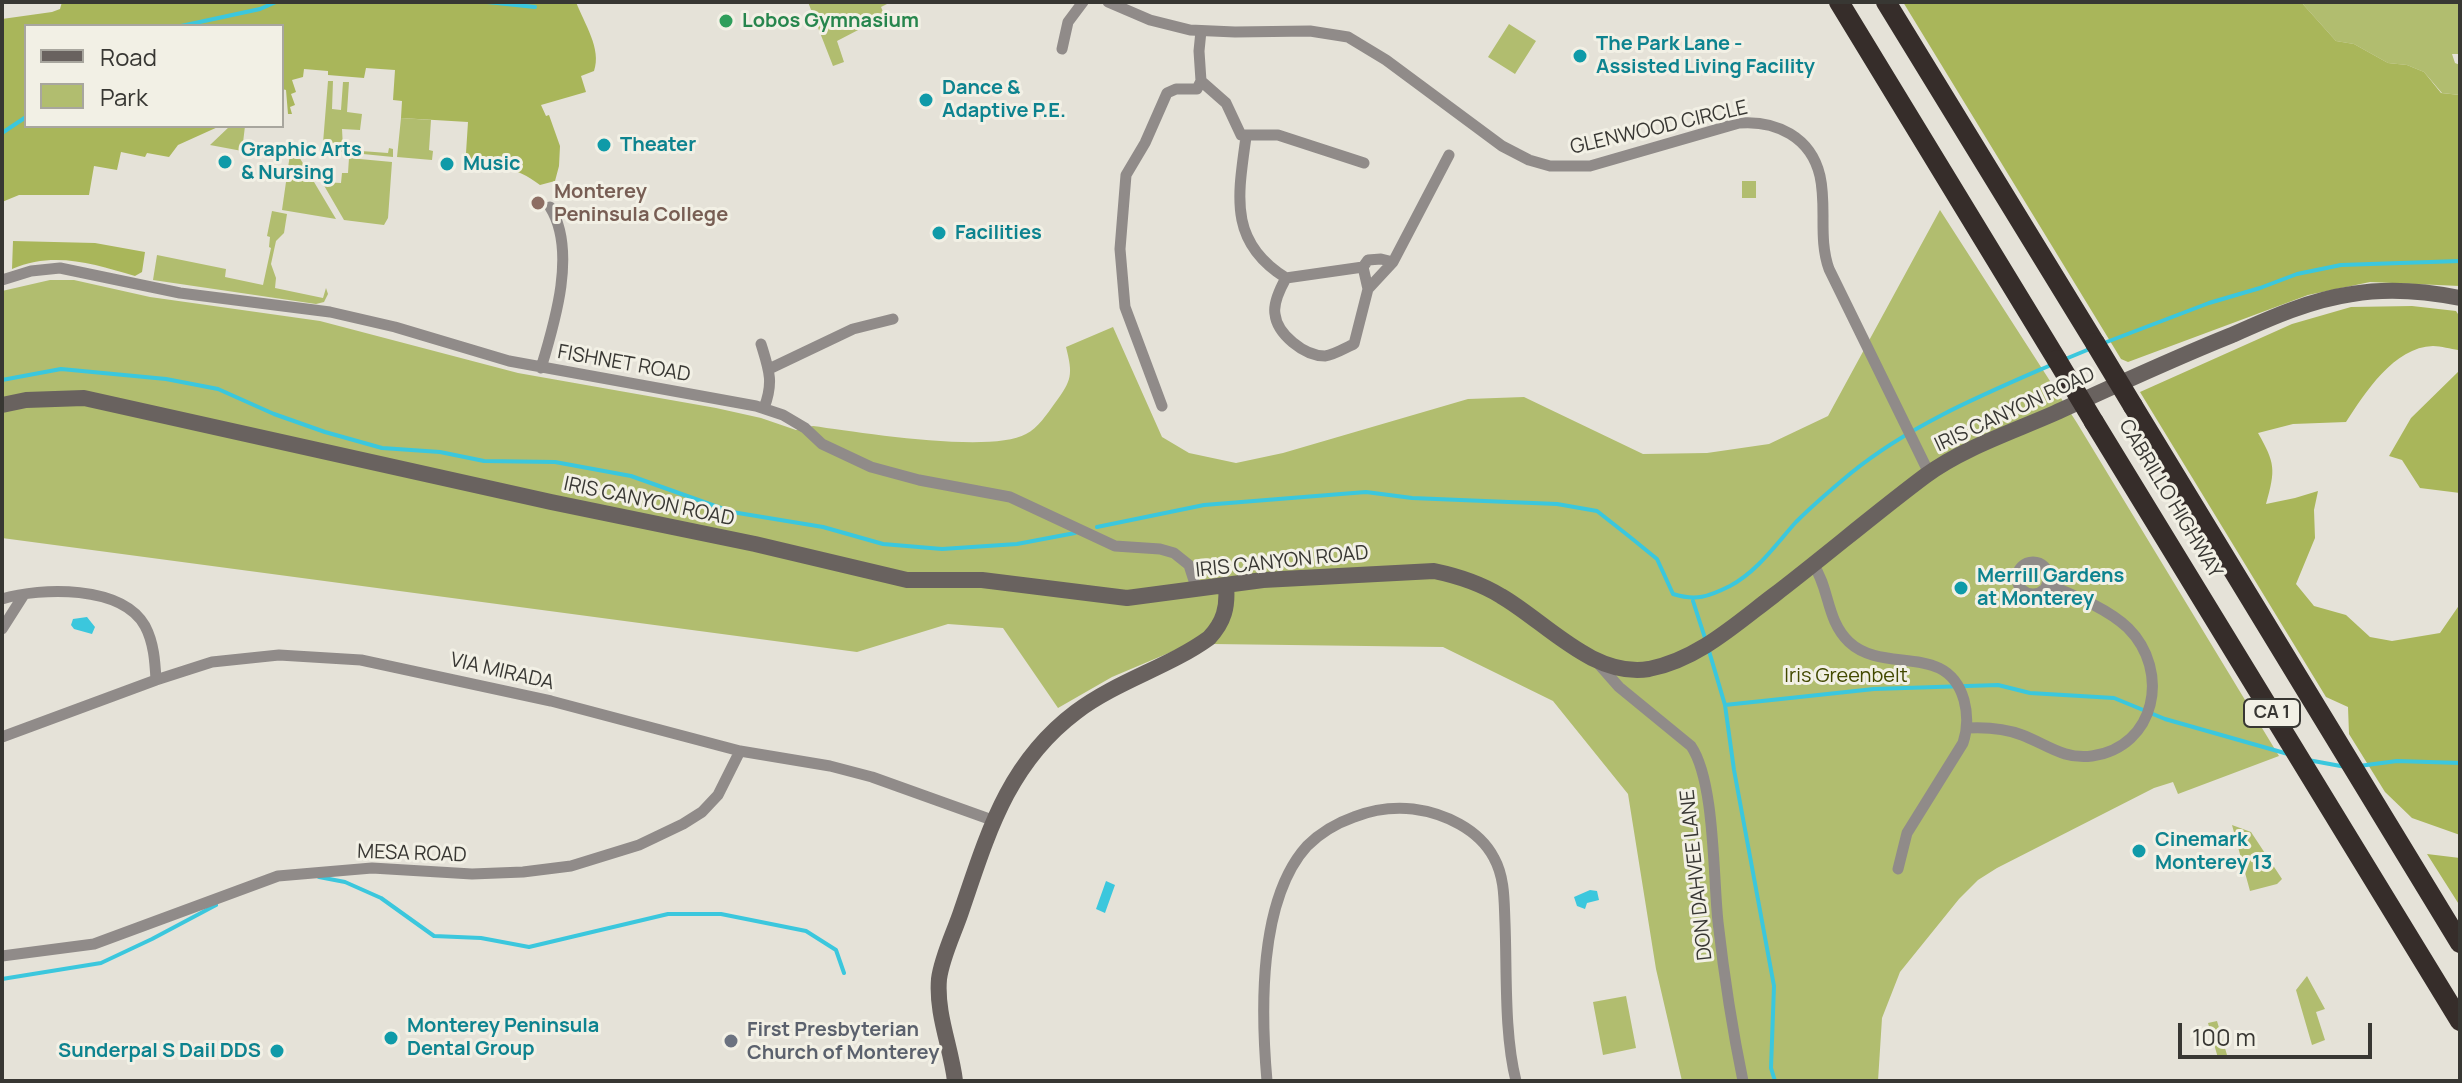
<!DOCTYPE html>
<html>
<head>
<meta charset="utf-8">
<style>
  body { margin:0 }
  #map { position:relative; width:2462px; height:1083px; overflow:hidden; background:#e5e2d8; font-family:Manrope,sans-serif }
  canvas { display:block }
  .frame { position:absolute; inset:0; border:4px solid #383733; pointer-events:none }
  .legend { position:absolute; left:24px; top:24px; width:260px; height:104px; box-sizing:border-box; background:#f2f0e5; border:2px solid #a8a69e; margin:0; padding:10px 14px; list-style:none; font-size:24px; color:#383733 }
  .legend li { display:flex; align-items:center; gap:16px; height:40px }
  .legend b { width:40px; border:2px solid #a8a69e }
  .scale { position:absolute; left:2178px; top:1023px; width:194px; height:36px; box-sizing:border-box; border:4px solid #383733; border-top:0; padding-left:10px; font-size:24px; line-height:28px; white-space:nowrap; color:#383733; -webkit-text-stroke:6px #f2f0e5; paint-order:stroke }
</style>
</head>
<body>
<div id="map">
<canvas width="2462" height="1083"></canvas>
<div class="frame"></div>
<ul class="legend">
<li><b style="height:10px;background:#69625f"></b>Road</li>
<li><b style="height:22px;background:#b1bd6f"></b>Park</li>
</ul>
<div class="scale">100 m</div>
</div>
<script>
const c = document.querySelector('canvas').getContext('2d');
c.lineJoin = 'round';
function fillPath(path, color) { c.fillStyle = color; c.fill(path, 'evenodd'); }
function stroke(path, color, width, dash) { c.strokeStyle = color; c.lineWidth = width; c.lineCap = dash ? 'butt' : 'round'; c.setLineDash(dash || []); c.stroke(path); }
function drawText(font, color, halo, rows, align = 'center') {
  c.font = font + ' Manrope,sans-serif'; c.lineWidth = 6; c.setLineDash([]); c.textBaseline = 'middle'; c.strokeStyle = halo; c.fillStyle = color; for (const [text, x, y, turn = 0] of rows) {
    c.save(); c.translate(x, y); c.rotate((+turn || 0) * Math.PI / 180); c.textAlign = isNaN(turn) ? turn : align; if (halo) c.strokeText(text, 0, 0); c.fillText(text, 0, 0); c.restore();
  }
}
const green = new Path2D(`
  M808,2H891L881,7L885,16L837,41L844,62L833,66Z
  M2301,2H2460V54H2452L2455,63L2460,65V95L2442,93L2424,72L2407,65L2388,63L2354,44L2336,41Z
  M1509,24L1536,41L1515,74L1488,57Z
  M328,81H333L332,109L341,110L343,82H349L347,112L362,114L360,130L342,129L343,148L361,146V151L388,153L389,148L393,149V157L333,151L334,144L323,143Z
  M401,118L431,120L429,150L433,151L432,160L397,157Z
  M230,126H245L242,151L210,145Z
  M290,154L298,155L336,219L282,210Z
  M349,158L392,162L388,218L384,225L344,220L322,182L341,183L342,173H348Z
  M1742,181H1756V198H1742Z
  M1940,210L2077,423L2279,756L2178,794L2173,782L2154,788L1997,868L1978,880L1959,899L1900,972L1882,1018L1878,1081H1682L1656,969L1628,794L1553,701L1443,647L1213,644L1197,641L1112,677L1058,708L1003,628L948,624L857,652L2,538V291L50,280H74L150,297L320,321L518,373L716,408L761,418L796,430L813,426C857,432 991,454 1026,434C1038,428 1047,414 1055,403C1072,380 1073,375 1066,347L1113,327L1162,437L1189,453L1236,463L1283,453L1468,399L1524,397L1643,454L1707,453L1769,444L1828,416Z
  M272,211L287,214L284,233L276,241L271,264L276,278L275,288L323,298L326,288L328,294L324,302L316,304L153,280L157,255L226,269L225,277L263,285L271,248L269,247L270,237L267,236Z
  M2232,825L2251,832L2282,879L2277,884L2250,891Z
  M2307,976L2325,1009L2316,1012L2325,1040L2312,1045L2296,990Z
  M1626,996L1636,1048L1603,1055L1593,1002Z
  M2217,1021L2227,1055L2218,1058L2208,1023Z`);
const forest = new Path2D(`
  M62,2H576C584,23 602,49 594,71L581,76L586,92L541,105L546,116L549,115L560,146L559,166L555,181L540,185C516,166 492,164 462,162L463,153H466L468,122L401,118L402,101L393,100L395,70L366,68L364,78L328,75V71L304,69L303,77L292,80L296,92L291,94L295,105L290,107L292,114H288L286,90L282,89V26H26V126H220L178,145L169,157L147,153L145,157L121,152L117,170L94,166L89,195H19L2,202V19L52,12L60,9Z
  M1903,2H2301L2336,41L2354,44L2388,63L2407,65L2424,72L2441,93L2460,95V286L2370,282L2308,295L2128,362L2121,359Z
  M13,241L95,243L145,252L142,272L135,276C93,264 55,251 12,269Z
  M2412,306L2456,311L2460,317V353L2458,350C2451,349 2441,346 2433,346C2394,347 2365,393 2346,422L2293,424L2258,433C2275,463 2276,469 2266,504L2295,498L2318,491L2314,510L2315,538L2296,584L2314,606L2346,615L2370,637L2392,641L2440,633L2460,604V835L2412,818L2385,792L2349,734L2348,707L2326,697L2140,392L2292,324L2351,307Z
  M2460,370V493L2420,488L2402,460L2389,456L2411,418Z
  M2427,854L2460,858V906Z`);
const water = new Path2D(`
  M87,617L95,627L92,634L74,629L71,625L73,619Z
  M1106,881L1115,885L1105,913L1096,909Z
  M1590,890L1597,891L1599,900L1587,903L1585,909L1577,906L1574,897Z`);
const stream = new Path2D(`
  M487,2L535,7
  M181,26L260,9L276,2
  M2,133L26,117
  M2104,343L2209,303L2260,288L2297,274L2341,265L2460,261
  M2063,360L2092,348
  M2,380L61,369L166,379L218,389L274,414L325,432L382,448L440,452L484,461L555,462L631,476L732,512L823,527L883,544L942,549L1017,544L1075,533
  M1097,527L1204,505L1366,492L1412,498L1557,504L1597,511L1630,537L1657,559L1673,594C1696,601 1708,597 1730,586C1758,571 1776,544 1796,522C1813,505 1833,488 1851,473C1910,425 1982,395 2051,365
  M1693,601L1705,638
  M1709,651L1725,705L1734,770L1774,986L1771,1068L1775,1081
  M1725,705L1874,689L1998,685L2030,693L2114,698L2165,719L2288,754
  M2308,760L2346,767
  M2359,766L2397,761L2460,763
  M319,877L345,882L381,898L434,936L481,938L529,947L668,914H721L806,931L836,950L844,973
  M2,979L101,963L152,939L216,905`);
const street = new Path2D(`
  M1108,2L1150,20L1190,30L1235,32L1310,31L1348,37L1386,60L1502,146L1529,160L1550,166H1590L1739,123C1776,120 1811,137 1820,176C1827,207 1818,238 1829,269L1929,473
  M1201,31L1199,51L1201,81
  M1062,49L1068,22L1083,2
  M1246,137C1238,196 1228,242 1286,278L1363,267
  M1286,278C1281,287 1273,303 1275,314C1277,334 1304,356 1325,356C1334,355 1345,348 1354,344L1368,289L1393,262L1449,155
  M2,280L31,271L60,268L180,293L330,312L395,327L509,361L756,406L783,415L805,428L822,444L871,467L919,480L1010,497L1115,546L1160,549L1174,553L1189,565L1197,590
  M1368,289L1363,267L1368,260L1381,259L1393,262
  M761,344C769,370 774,382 764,408
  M541,368C555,322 577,250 550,207
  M769,369L853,329L893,319
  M1162,406L1125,307L1120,249L1126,175L1145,143L1167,93L1176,89H1197L1201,81L1226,103L1241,135H1278L1364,163
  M2017 578a16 16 0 1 1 32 0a16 16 0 1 1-32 0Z
  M1813,564C1830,589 1826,620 1849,642C1884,675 1947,641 1964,700C1968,715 1968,728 1963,743L1907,833L1898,869
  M2,599C41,587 122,585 145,626C154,643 155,662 156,680
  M2,629L23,596
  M1597,662L1619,687L1691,746C1715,781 1713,876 1718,922C1724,975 1732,1028 1743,1081
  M1967,728C1986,727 2004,728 2022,735C2046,744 2064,760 2092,756C2156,747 2171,671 2128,628C2107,608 2073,595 2047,584
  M2,737L156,680L212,662L279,655L361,660L551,701L740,751L830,766L872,777L992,820
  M2,956L94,944L278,876L372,868L472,874L523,872L571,866L639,845L683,824L702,812L718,795L740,751
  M1267,1081C1261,1013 1258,900 1307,846C1320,833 1337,823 1354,817C1372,810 1394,807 1413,809C1444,813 1479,829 1494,858C1505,878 1504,901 1505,923C1507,973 1504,1033 1516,1081`);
const secondary = new Path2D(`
  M2,405L26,400L84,398L551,502L755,544L907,580H982L1127,598L1263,580L1434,571C1458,576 1480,583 1501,596C1546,622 1593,678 1649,669C1697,660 1736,624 1773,596C1824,557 1873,515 1925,476C1963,448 2012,432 2055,413C2114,386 2172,359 2232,335C2270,318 2310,300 2352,294C2387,288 2425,291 2460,298
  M955,1081C951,1047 936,1014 939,979C942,956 955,931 962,909C988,833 1008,763 1076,712C1117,681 1169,667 1209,638C1224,622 1228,607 1226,585`);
const highway = new Path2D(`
  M1839,2L2057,360
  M1886,2L2095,343
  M2133,406L2460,943
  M2094,422L2460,1021`);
const highwayBridge = new Path2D(`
  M2095,343L2133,406
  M2057,360L2094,422`);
const markers = [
  [726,21,8,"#2e9e5b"],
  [1580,56,8,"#0f9aa8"],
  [926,100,8,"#0f9aa8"],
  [604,145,8,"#0f9aa8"],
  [225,162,8,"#0f9aa8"],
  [447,164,8,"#0f9aa8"],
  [538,203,8,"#8d6e63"],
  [939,233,8,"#0f9aa8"],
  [1961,588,8,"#0f9aa8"],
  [2139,851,8,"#0f9aa8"],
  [391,1038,8,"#0f9aa8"],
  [731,1041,8,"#6b7280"],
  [277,1051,8,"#0f9aa8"]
];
const shields = [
  [2272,713,56]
];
const shieldNames = [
  ["CA 1",2272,713]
];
const leisureNames = [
  ["Lobos Gymnasium",742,21]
];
const cultureNames = [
  ["The Park Lane -",1596,44],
  ["Assisted Living Facility",1596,67],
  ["Dance &",942,88],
  ["Adaptive P.E.",942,111],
  ["Theater",620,145],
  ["Graphic Arts",241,150],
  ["& Nursing",241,173],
  ["Music",463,164],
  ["Facilities",955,233],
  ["Merrill Gardens",1977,576],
  ["at Monterey",1977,599],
  ["Cinemark",2155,840],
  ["Monterey 13",2155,863],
  ["Monterey Peninsula",407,1026],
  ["Dental Group",407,1049],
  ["Sunderpal S Dail DDS",261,1051,"right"]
];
const streetNames = [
  ["GLENWOOD CIRCLE",1659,128,-13],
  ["FISHNET ROAD",624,364,10],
  ["IRIS CANYON ROAD",2015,410,-25],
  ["CABRILLO HIGHWAY",2170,499,59],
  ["IRIS CANYON ROAD",649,502,12],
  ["IRIS CANYON ROAD",1282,562,-6],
  ["VIA MIRADA",502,672,13],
  ["MESA ROAD",412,854,2],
  ["DON DAHVEE LANE",1697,875,-96]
];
const educationNames = [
  ["Monterey",554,192],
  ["Peninsula College",554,215]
];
const parkNames = [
  ["Iris Greenbelt",1846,676]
];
const worshipNames = [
  ["First Presbyterian",747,1030],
  ["Church of Monterey",747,1053]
];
fillPath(green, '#b1bd6f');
fillPath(forest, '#a9b65a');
fillPath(water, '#3bc7dd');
stroke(stream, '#3bc7dd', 4);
stroke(street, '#908b89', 11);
stroke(secondary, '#69625f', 16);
stroke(highway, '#362d2a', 20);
stroke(highwayBridge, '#362d2a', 20);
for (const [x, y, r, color] of markers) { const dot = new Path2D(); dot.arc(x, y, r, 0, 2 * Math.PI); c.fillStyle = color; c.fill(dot); stroke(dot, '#f2f0e5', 3); }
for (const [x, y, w] of shields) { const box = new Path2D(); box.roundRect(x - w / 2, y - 14, w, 28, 6); c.fillStyle = '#f2f0e5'; c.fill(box); stroke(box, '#383733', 2); }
drawText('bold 18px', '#383733', null, shieldNames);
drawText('bold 20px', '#27864d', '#f2f0e5', leisureNames, 'left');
drawText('bold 20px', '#0d838f', '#f2f0e5', cultureNames, 'left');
drawText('20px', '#383733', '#f2f0e5', streetNames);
drawText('bold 20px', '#785e54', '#f2f0e5', educationNames, 'left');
drawText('20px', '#424900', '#f2f0e5', parkNames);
drawText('bold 20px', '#5b616d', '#f2f0e5', worshipNames, 'left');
</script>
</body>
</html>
